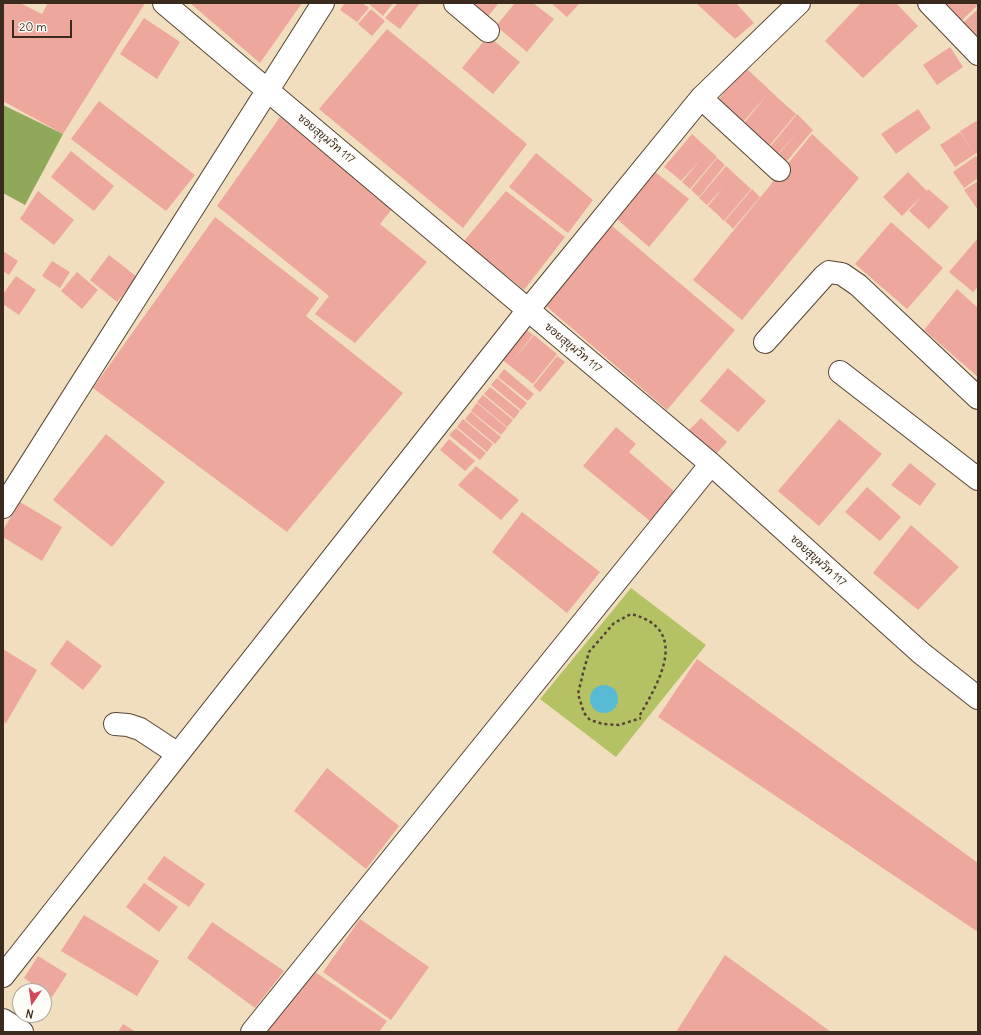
<!DOCTYPE html>
<html>
<head>
<meta charset="utf-8">
<style>
  body { margin:0 }
  #map { position:relative; width:981px; height:1035px; overflow:hidden; background:#f0debe; font-family:Delius,sans-serif }
  canvas { display:block }
  .frame { position:absolute; inset:0; border:4px solid #3b2a1e; pointer-events:none }
  .north { position:absolute; left:12px; top:983px; width:40px; height:40px; box-sizing:border-box; background:#fdfcf7; border:1px solid #afa8a0; border-radius:50%; rotate:193deg; font-size:11px; font-weight:700; line-height:16px; text-align:center; color:#3b2a1e }
  .north::after { content:''; display:block; margin:auto; width:14px; height:18px; background:#d1495b; clip-path:polygon(50% 0,100% 100%,50% 72%,0 100%) }
  .scale { position:absolute; left:12px; top:20px; width:60px; height:18px; box-sizing:border-box; border:2px solid #3b2a1e; border-top:0; padding-left:5px; font-size:12px; line-height:14px; white-space:nowrap; color:#3b2a1e; -webkit-text-stroke:3px #fdfcf7; paint-order:stroke }
</style>
</head>
<body>
<div id="map">
<canvas width="981" height="1035"></canvas>
<div class="frame"></div>
<div class="north">N</div>
<div class="scale">20 m</div>
</div>
<script>
const c = document.querySelector('canvas').getContext('2d');
c.lineJoin = 'round';
function fillPath(path, color) { c.fillStyle = color; c.fill(path, 'evenodd'); }
function stroke(path, color, width, dash) { c.strokeStyle = color; c.lineWidth = width; c.lineCap = dash ? 'butt' : 'round'; c.setLineDash(dash || []); c.stroke(path); }
function drawText(font, color, halo, rows, align = 'center') {
  c.font = font + ' Delius,"Playpen Sans Thai",sans-serif'; c.lineWidth = 3.5; c.setLineDash([]); c.textBaseline = 'middle'; c.strokeStyle = halo; c.fillStyle = color; for (const [text, x, y, turn = 0] of rows) {
    c.save(); c.translate(x, y); c.rotate((+turn || 0) * Math.PI / 180); c.textAlign = isNaN(turn) ? turn : align; if (halo) c.strokeText(text, 0, 0); c.fillText(text, 0, 0); c.restore();
  }
}
const green = new Path2D(`
  M631,588L706,645L616,757L540,699Z`);
const forest = new Path2D(`
  M3,105L63,134L25,205L3,193Z`);
const water = new Path2D(`
  M590 699a14 14 0 1 1 28 0a14 14 0 1 1-28 0Z`);
const building = new Path2D(`
  M3,3H20L42,14L48,3H145L63,134L3,101Z
  M190,3H302L260,63Z
  M345,3H362L369,8L357,22L340,10Z
  M368,3H393L383,16Z
  M398,3H420L400,29L385,18Z
  M466,3H497L498,4L485,20Z
  M515,3H533L554,19L527,52L496,26Z
  M551,3H580L567,17Z
  M696,3H736L754,23L735,39Z
  M861,3H896L918,26L863,78L825,41Z
  M946,3H975L978,5L959,23L943,6Z
  M371,9L385,21L372,36L358,24Z
  M978,9V41L962,24Z
  M144,18L180,42L157,79L120,54Z
  M387,29L527,144L463,228L319,109Z
  M488,36L520,62L493,94L462,68Z
  M950,47L963,67L937,85L923,65Z
  M745,67L779,99L752,131L744,123L767,95L743,122L735,115L744,105L735,115L718,100Z
  M779,99L796,114L769,146L752,131Z
  M99,101L195,175L166,211L71,139Z
  M918,109L931,128L896,154L881,134Z
  M797,114L813,130L786,162L778,155L802,127L778,154L770,147Z
  M280,117L392,209L380,224L427,262L355,343L315,314L329,296L217,206Z
  M978,120V152L975,154L960,131Z
  M960,132L975,154L955,167L940,145Z
  M692,134L717,157L690,189L682,182L701,159L681,181L673,174L688,156L673,174L664,167Z
  M812,134L859,178L742,320L693,280Z
  M71,151L114,186L94,211L51,177Z
  M536,153L593,200L568,233L509,187Z
  M976,156L978,159V178L964,188L953,172Z
  M717,158L725,165L699,197L691,190Z
  M726,166L751,189L724,221L716,213L731,196L716,213L708,206L723,188L707,205L699,198Z
  M654,171L689,199L649,247L617,219Z
  M908,172L927,191L928,189L949,207L929,229L909,211L922,196L902,216L883,197Z
  M978,181V210L964,190Z
  M752,189L760,197L733,229L725,221Z
  M38,191L74,220L54,245L20,219Z
  M506,191L565,237L524,290L464,241Z
  M215,217L319,298L306,316L403,393L287,532L93,388Z
  M891,222L943,268L907,309L855,264Z
  M611,225L735,330L667,410L546,306Z
  M978,238V287L973,292L949,272Z
  M3,251L18,261L9,275L3,271Z
  M109,255L137,277L117,302L90,280Z
  M52,261L70,272L60,288L42,276Z
  M77,272L98,290L82,309L61,291Z
  M16,276L36,290L19,315L3,304V294Z
  M957,289L978,308V377L924,330Z
  M525,329L533,335L509,365L501,359Z
  M534,335L557,354L533,384L509,365Z
  M557,356L565,362L540,392L533,386Z
  M728,368L766,401L738,432L700,401Z
  M504,369L534,394L528,401L498,377Z
  M497,378L527,403L521,410L491,385Z
  M490,387L520,411L514,419L484,394Z
  M483,395L513,420L507,427L477,402Z
  M477,403L507,428L501,435L471,411Z
  M471,412L501,437L495,444L465,419Z
  M701,418L727,442L715,455L687,432Z
  M463,419L493,444L487,452L457,427Z
  M839,419L882,454L819,526L778,491Z
  M616,427L636,444L629,452L675,492L650,521L583,466Z
  M456,428L486,453L480,460L449,435Z
  M106,434L165,482L112,547L53,500Z
  M449,439L475,461L465,471L440,450Z
  M910,463L936,484L920,506L891,485Z
  M476,466L519,500L501,520L458,485Z
  M867,487L901,517L880,541L845,512Z
  M20,502L62,527L42,561L3,537V530Z
  M522,512L600,572L567,613L492,552Z
  M911,525L959,567L918,610L873,573Z
  M67,640L102,666L83,690L50,664Z
  M3,649L37,670L6,723L3,722Z
  M697,659L978,863V932L658,717Z
  M327,768L399,826L366,869L294,811Z
  M164,856L205,884L189,907L147,879Z
  M144,883L178,907L159,932L126,907Z
  M84,915L159,961L137,996L61,951Z
  M360,919L429,967L391,1020L323,972Z
  M212,922L284,971L255,1008L187,958Z
  M725,955L831,1032H676Z
  M38,956L67,974L52,997L24,978Z
  M315,972L387,1021L379,1032H267Z
  M123,1024L136,1032H118Z`);
const path = new Path2D(`
  M640,715C660,680 690,629 631,614L614,623L589,652L583,673L578,694L584,713L590,720L603,724L619,725L641,718`);
const minor = new Path2D(`
  M164,3L711,464L921,653L978,698
  M455,3L488,31
  M929,3L978,54
  M701,98L779,170
  M765,342L824,276L829,272L842,274L858,285L978,398
  M840,372L978,479
  M3,507L323,3
  M115,724L128,725L140,729L178,754
  M3,976L528,310L701,98L799,3
  M3,1020L22,1032
  M252,1032L711,464`);
const streetNames = [
  ["ซอยสุขุมวิท 117",326,139,40],
  ["ซอยสุขุมวิท 117",573,348,40],
  ["ซอยสุขุมวิท 117",818,561,42]
];
fillPath(green, '#b5c264');
fillPath(forest, '#90a85a');
fillPath(water, '#57bbd5');
fillPath(building, '#eea79c');
stroke(minor, '#564536', 24);
stroke(path, '#564536', 2.5, [3, 3]);
stroke(minor, '#fff', 22);
drawText('11px', '#3b2a1e', '#fdfcf7', streetNames);
</script>
</body>
</html>
